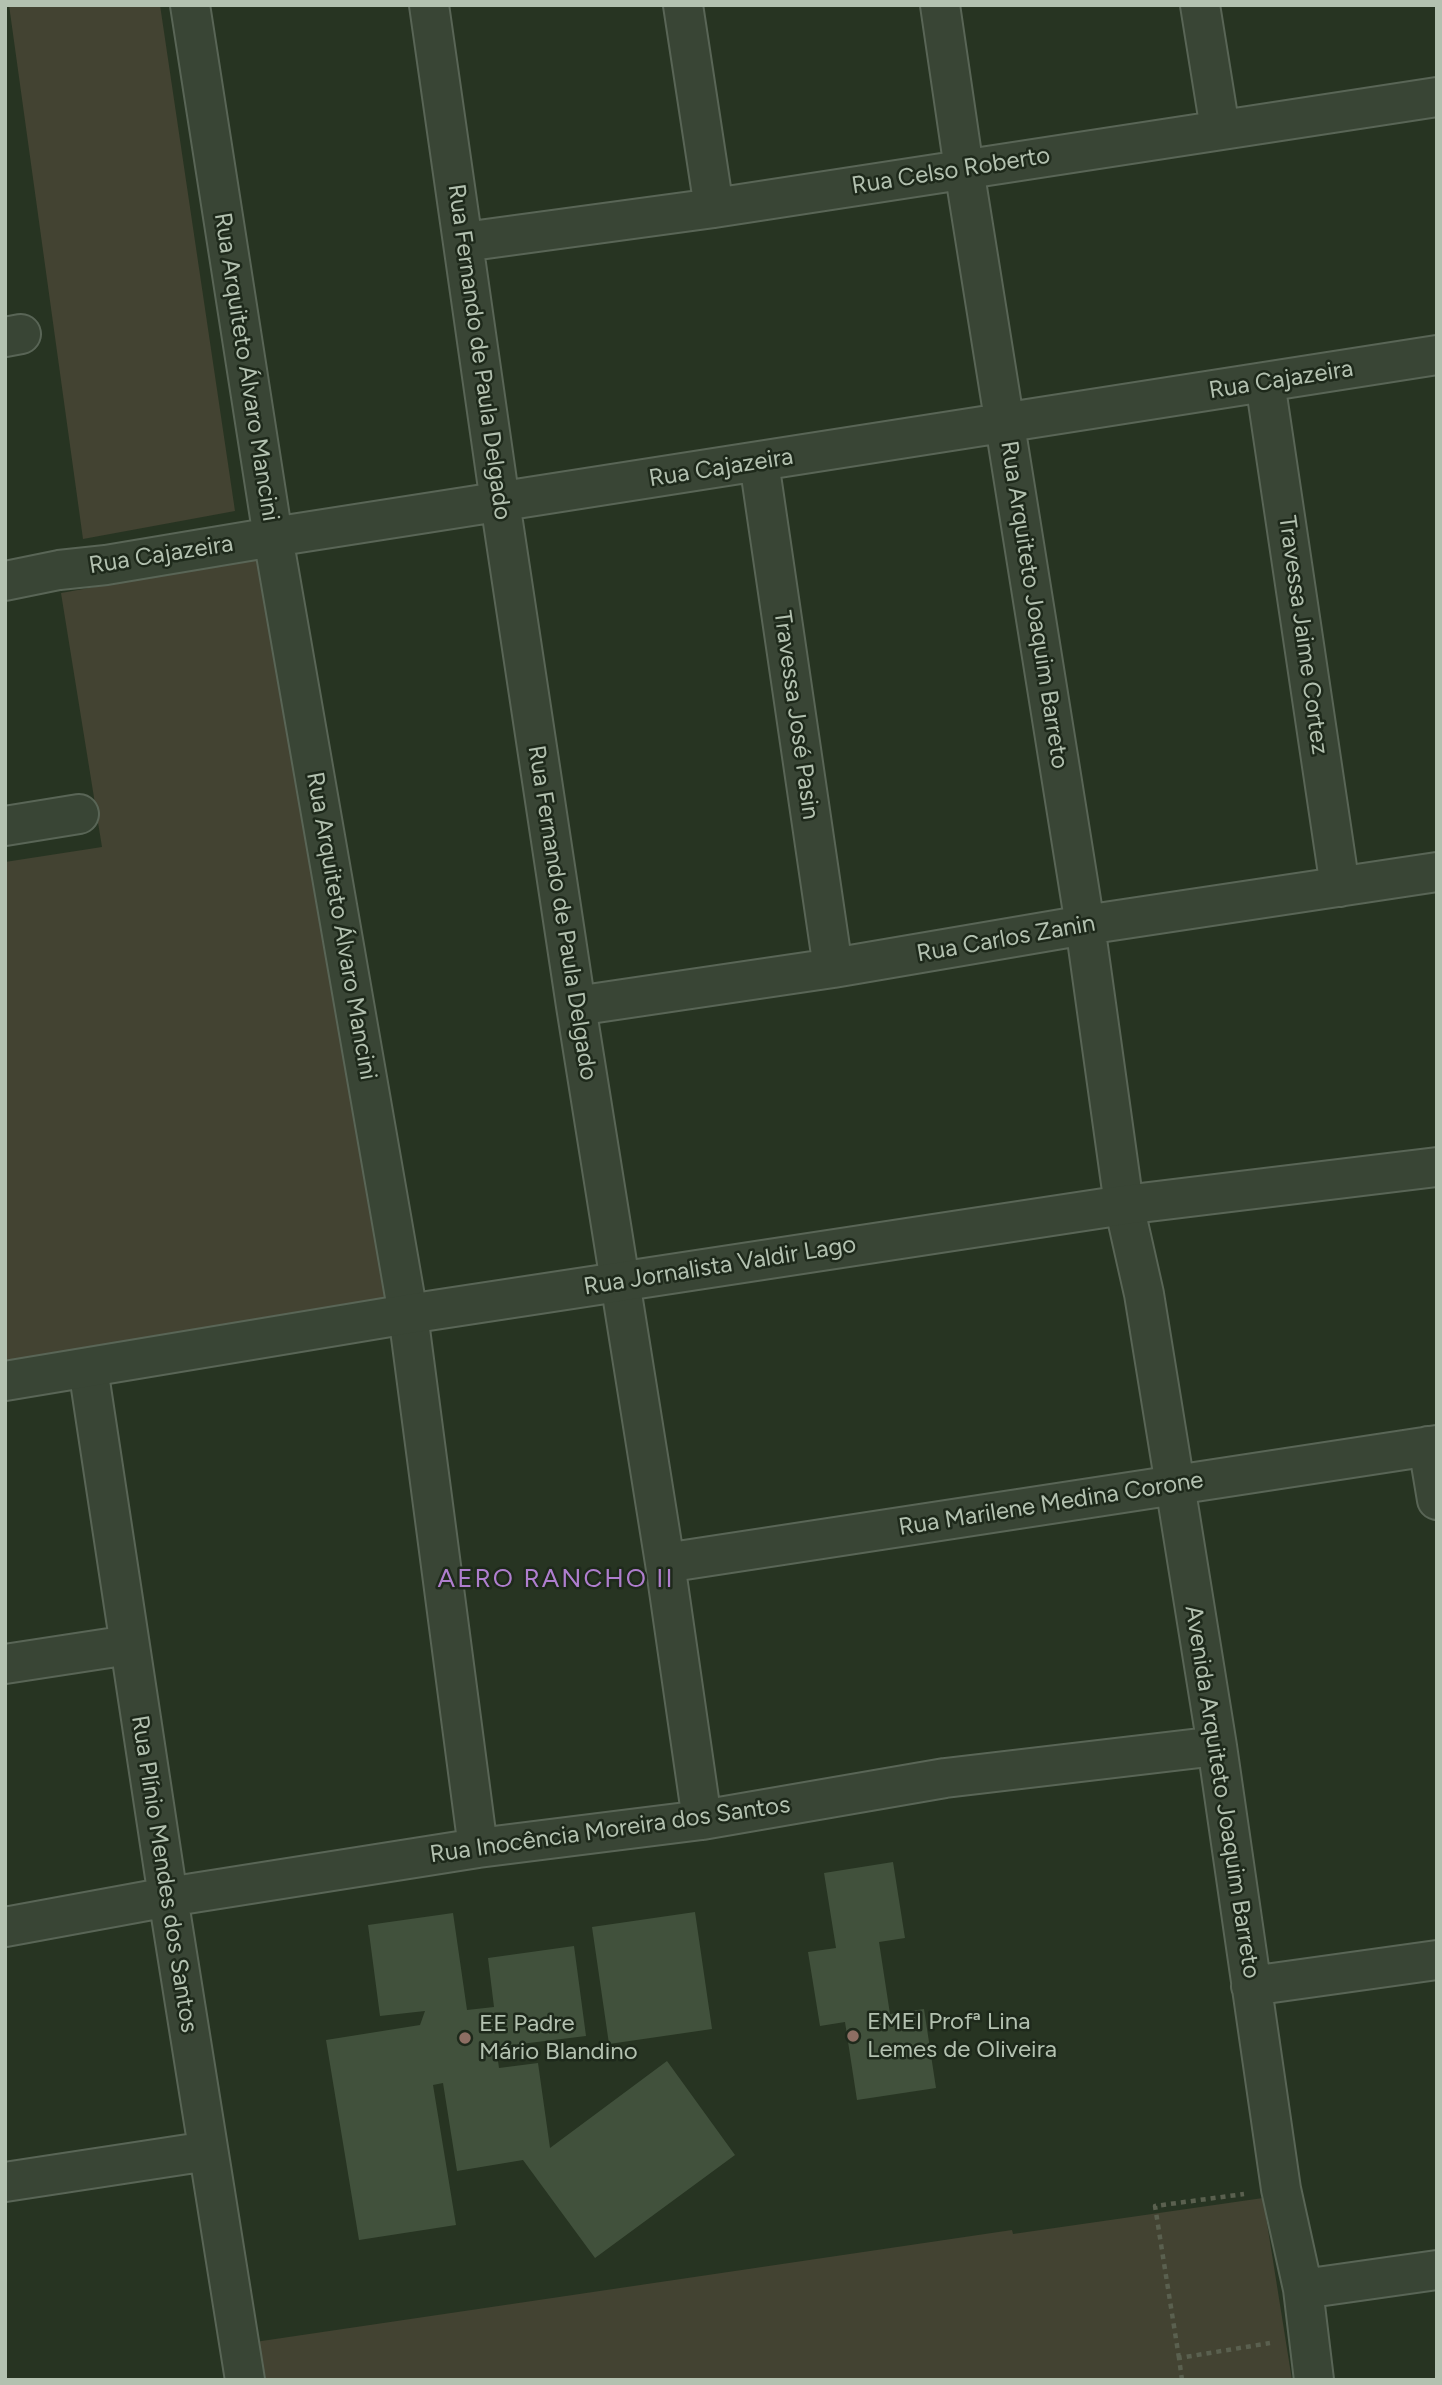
<!DOCTYPE html>
<html>
<head>
<meta charset="utf-8">
<style>
  body { margin:0 }
  #map { position:relative; width:1442px; height:2385px; overflow:hidden; background:#273422; font-family:Figtree,sans-serif }
  canvas { display:block }
  .frame { position:absolute; inset:0; border:7px solid #b3c1b0; pointer-events:none }
</style>
</head>
<body>
<div id="map">
<canvas width="1442" height="2385"></canvas>
<div class="frame"></div>
</div>
<script>
const c = document.querySelector('canvas').getContext('2d');
c.lineJoin = 'round';
function fillPath(path, color) { c.fillStyle = color; c.fill(path, 'evenodd'); }
function stroke(path, color, width, dash) { c.strokeStyle = color; c.lineWidth = width; c.lineCap = dash ? 'butt' : 'round'; c.setLineDash(dash || []); c.stroke(path); }
function drawText(font, color, halo, rows, align = 'center') {
  c.font = font + ' Figtree,sans-serif'; c.lineWidth = 5; c.setLineDash([]); c.textBaseline = 'middle'; c.strokeStyle = halo; c.fillStyle = color; for (const [text, x, y, turn = 0] of rows) {
    c.save(); c.translate(x, y); c.rotate((+turn || 0) * Math.PI / 180); c.textAlign = isNaN(turn) ? turn : align; if (halo) c.strokeText(text, 0, 0); c.fillText(text, 0, 0); c.restore();
  }
}
const green = new Path2D(`
  M9,5H160L235,511L83,539Z
  M257,558L394,1301L5,1361V862L102,847L61,593Z
  M1263,2198L1292,2380H262L255,2342L1012,2230L1013,2234Z`);
const building = new Path2D(`
  M893,1862L905,1938L879,1942L890,2014L924,2009L936,2088L857,2100L845,2022L820,2026L808,1952L836,1948L824,1873Z
  M695,1912L712,2029L609,2044L592,1927Z
  M453,1913L467,2010L494,2007L488,1958L574,1946L586,2036L496,2047L499,2068L538,2063L550,2148L667,2061L735,2155L595,2258L523,2160L457,2171L443,2083L433,2085L456,2225L359,2240L326,2040L420,2025L425,2011L380,2016L368,1925Z`);
const path = new Path2D(`
  M1179,2358L1155,2206L1244,2194
  M1182,2380L1179,2358L1270,2343`);
const minor = new Path2D(`
  M190,5L273,537L408,1314L478,1848
  M429,5L500,502L576,1006L665,1563L702,1820
  M683,5L714,208
  M940,5L964,169L1085,925L1124,1205L1144,1294L1175,1485L1217,1746L1281,2189L1303,2289L1314,2380
  M1200,5L1220,129
  M464,242L714,208L1437,97
  M5,337L21,334
  M1265,382L1340,887
  M759,462L833,968
  M5,581L59,570L106,565L273,537L1437,355
  M5,826L79,814
  M576,1006L833,968L1085,925L1437,872
  M88,1368L168,1897L245,2380
  M1428,1446L1437,1500
  M665,1563L1437,1445
  M5,1664L129,1645
  M5,1927L168,1897L478,1848L702,1820L945,1778L1217,1746
  M1251,1986L1437,1960
  M5,2182L208,2151
  M1303,2289L1437,2270`);
const tertiary = new Path2D(`
  M5,1381L408,1314L1124,1205L1437,1167`);
const markers = [
  [853,2036,7,"#8d6e63"],
  [465,2038,7,"#8d6e63"]
];
const streetNames = [
  ["Rua Celso Roberto",951,171,-9],
  ["Rua Fernando de Paula Delgado",479,352,82],
  ["Rua Arquiteto Álvaro Mancini",246,367,81],
  ["Rua Cajazeira",1281,380,-9],
  ["Rua Cajazeira",721,468,-9],
  ["Rua Cajazeira",161,555,-9],
  ["Rua Arquiteto Joaquim Barreto",1034,605,81],
  ["Travessa Jaime Cortez",1303,635,82],
  ["Travessa José Pasin",796,715,82],
  ["Rua Fernando de Paula Delgado",562,913,81],
  ["Rua Arquiteto Álvaro Mancini",341,926,80],
  ["Rua Carlos Zanin",1006,939,-10],
  ["Rua Jornalista Valdir Lago",720,1266,-9],
  ["Rua Marilene Medina Corone",1051,1504,-9],
  ["Avenida Arquiteto Joaquim Barreto",1222,1792,81],
  ["Rua Inocência Moreira dos Santos",610,1830,-8],
  ["Rua Plínio Mendes dos Santos",164,1874,81]
];
const poiNames = [
  ["EMEI Profª Lina",867,2022],
  ["Lemes de Oliveira",867,2050],
  ["EE Padre",479,2024],
  ["Mário Blandino",479,2052]
];
const neighbourhoodNames = [
  ["AERO RANCHO II",556,1579]
];
fillPath(green, '#434332');
fillPath(building, '#41513c');
stroke(minor, '#596556', 42);
stroke(tertiary, '#596556', 42);
stroke(path, '#5a604f', 4.5, [5, 5]);
stroke(minor, '#394535', 38);
stroke(tertiary, '#394535', 38);
for (const [x, y, r, color] of markers) { const dot = new Path2D(); dot.arc(x, y, r, 0, 2 * Math.PI); c.fillStyle = color; c.fill(dot); stroke(dot, '#1e291b', 2.5); }
drawText('24px', '#b3c1b0', '#1e291b', streetNames);
drawText('24px', '#b3c1b0', '#1e291b', poiNames, 'left');
c.letterSpacing = '2px';
drawText('26px', '#af7ece', '#1e291b', neighbourhoodNames);
c.letterSpacing = '0px';
</script>
</body>
</html>
